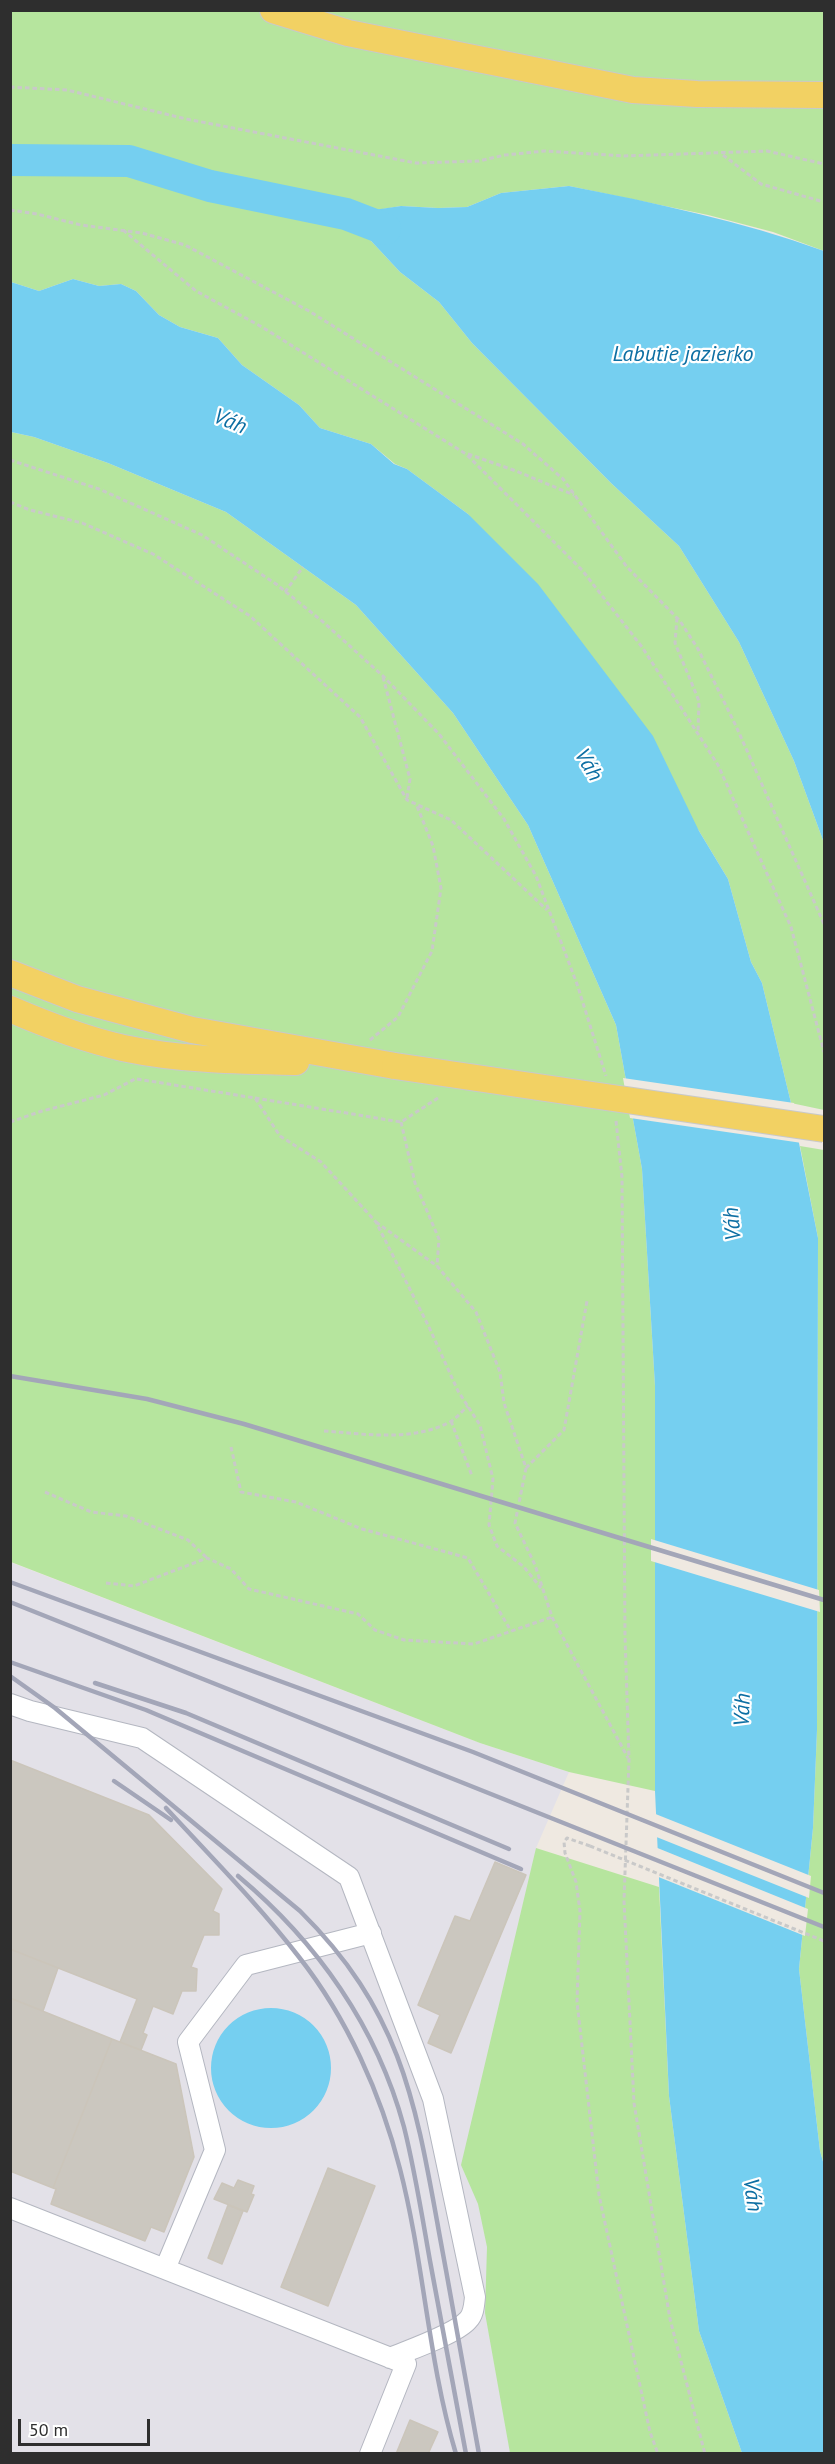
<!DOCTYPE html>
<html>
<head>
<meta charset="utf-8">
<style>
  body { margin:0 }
  #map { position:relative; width:835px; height:2464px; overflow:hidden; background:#efe9e1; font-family:"PT Sans",sans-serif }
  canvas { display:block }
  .frame { position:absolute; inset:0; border:12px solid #2e2e2e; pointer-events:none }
  .scale { position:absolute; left:18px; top:2419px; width:132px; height:27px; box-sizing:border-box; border:3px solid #2e2e2e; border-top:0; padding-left:8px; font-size:18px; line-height:21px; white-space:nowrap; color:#2e2e2e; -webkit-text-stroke:4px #fff; paint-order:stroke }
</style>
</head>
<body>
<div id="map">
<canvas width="835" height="2464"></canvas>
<div class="frame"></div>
<div class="scale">50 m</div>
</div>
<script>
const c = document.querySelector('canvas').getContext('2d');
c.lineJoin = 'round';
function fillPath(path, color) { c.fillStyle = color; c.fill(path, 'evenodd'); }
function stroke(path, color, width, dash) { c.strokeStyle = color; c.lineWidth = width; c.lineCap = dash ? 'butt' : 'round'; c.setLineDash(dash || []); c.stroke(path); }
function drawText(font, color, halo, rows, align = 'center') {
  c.font = font + ' "PT Sans",sans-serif'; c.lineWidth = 4.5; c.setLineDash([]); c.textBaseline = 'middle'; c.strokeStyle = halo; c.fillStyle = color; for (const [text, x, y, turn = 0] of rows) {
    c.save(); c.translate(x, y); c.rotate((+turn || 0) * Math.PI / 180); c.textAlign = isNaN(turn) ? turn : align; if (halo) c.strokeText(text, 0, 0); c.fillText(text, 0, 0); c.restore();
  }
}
const industrial = new Path2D(`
  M10,1562L480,1743L569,1772L536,1848L512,2453H11Z`);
const green = new Path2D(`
  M11,11H824V251L773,232L708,215L569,186L501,193L467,207L438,208L401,206L347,215L400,272L439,302L472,343L612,484L679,546L739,642L794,761L824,843V1110L791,1103L762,983L751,962L728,879L699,831L468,514L407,469L395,464L371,444L320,428L299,405L242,365L218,338L180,327L159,315L136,291L121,284L99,286L73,279L39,291L11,282Z
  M11,432L34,437L108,463L226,512L356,605L453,713L528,825L616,1025L642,1169L655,1386V1791L569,1772L480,1743L11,1562Z
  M800,1146L824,1150V2165L820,2151L799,1969L813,1828L817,1730L818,1238Z
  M536,1848L659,1887L669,2096L699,2331L742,2453H510L485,2313L487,2247L478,2204L461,2165Z`);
const water = new Path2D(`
  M569,186C656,203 741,221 824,251V843L794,761L739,642L679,546L612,484L472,343L439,302L400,272L346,214L401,206L438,208L467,207L501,193Z
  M73,279L99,286L121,284L136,291L159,315L180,327L218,338L242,365L299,405L320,428L371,444L394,464L407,469L468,514L538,584L653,736L699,831L728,879L751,962L762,983L791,1103L818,1238L817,1730L813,1828L799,1969L820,2151L824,2165V2453H742L699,2331L669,2096L655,1791V1386L642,1169L616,1025L528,825L453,713L356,605L226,512L108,463L34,437L11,432V282L39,291Z
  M211 2068a60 60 0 1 1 120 0a60 60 0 1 1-120 0Z`);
const pier = new Path2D(`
  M623,1078L794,1103L802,1143L630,1118Z
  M651,1539L819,1590L820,1612L651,1561Z
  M653,1813L811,1876L809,1898L654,1836Z
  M655,1847L808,1909L805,1936L656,1876Z`);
const river = new Path2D(`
  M10,160L129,161L210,186L346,214L385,229`);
const building = new Path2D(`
  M10,1760L149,1815L222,1889L213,1911L219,1914V1935H204L191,1967L197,1969L196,1991H182L173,2014L153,2006L143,2033L147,2035L141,2050L120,2042L137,1999L10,1949Z
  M495,1862L526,1875L451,2053L428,2043L440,2015L418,2005L455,1916L470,1921Z
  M10,1949L58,1968L43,2011L10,1998Z
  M10,1998L112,2039L53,2188L10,2171Z
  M112,2039L176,2064L194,2157L164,2232L151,2227L145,2241L51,2204L56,2189L53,2188Z
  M328,2168L375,2186L328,2306L281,2287Z
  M238,2180L254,2186L251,2194L254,2195L247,2212L214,2199L222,2183L234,2188Z
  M228,2205L243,2211L222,2264L208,2258Z
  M410,2420L438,2432L428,2454H396Z`);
const path = new Path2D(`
  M10,87L67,90L186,119L416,163L479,161L505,155L545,151L624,156L767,151L824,164
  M723,155L761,184L824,202
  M10,210L37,214L81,225L142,233L185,245L309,311L523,444L563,479L627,567L680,621L698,649L736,726L824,924
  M123,230L196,291L262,327L466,454L582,570L642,647L718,765L791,927L824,1052
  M468,454L516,471L574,495
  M10,460L99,489L202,535L276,584L322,621L383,676L439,734L504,819L536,876L577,984L606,1076
  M10,502L30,510L82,523L153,554L250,616L360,717L407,800L451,820L547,910
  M285,592L303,567
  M677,618L675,643L699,701L698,731
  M383,677L410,779L407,798
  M370,1040L398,1017L432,951L441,888L433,846L417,806
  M137,1079L255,1098L280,1136L321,1162L376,1222L429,1327L458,1391L480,1425L493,1479L489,1525L497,1546L524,1567L541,1588
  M255,1098L401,1122L438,1098
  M616,1121L622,1177L625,1636L629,1759L624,1901L634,2103L670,2319L705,2454
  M10,1122L42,1111L104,1095L137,1078
  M401,1122L415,1183L439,1239L437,1266
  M376,1222L437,1266L476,1312L500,1372L504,1403L526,1468L515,1523L535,1565L552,1617L628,1758
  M451,1421L472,1476
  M324,1431C366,1434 411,1442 450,1422C457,1418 462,1411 468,1406
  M231,1447L241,1492L296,1502L362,1529L468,1558L511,1631
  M526,1468L564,1430L587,1301
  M45,1492L91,1512L126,1516L188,1540L207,1558
  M106,1583L134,1586L207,1558L231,1569L249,1589L358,1614L375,1630L404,1640L474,1644L552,1617
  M590,1846L567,1838L564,1842L565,1853L576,1882L580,1911L577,2002L599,2195L650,2432L658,2454`);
const minor = new Path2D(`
  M10,1704L30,1711L142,1738L349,1877L433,2099L475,2297C474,2305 474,2314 468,2320C456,2334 409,2350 390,2358
  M10,2208L406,2364L370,2454
  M165,2269L215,2150L188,2042L246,1965L371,1933`);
const major = new Path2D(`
  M273,10L348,33L633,90L697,94L824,95
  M10,973L77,999L192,1030L395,1066
  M10,1009C47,1025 84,1039 123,1048C179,1060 239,1061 296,1062`);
const rail = new Path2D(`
  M10,1376L147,1399L244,1424L824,1600
  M10,1582L473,1752L824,1893
  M10,1602L824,1927
  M10,1662L146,1710L521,1869
  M10,1676L55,1708L300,1911C404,2014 416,2106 441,2243C454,2313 466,2383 479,2454
  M95,1683L186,1713L509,1849
  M114,1781L171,1820
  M166,1808C211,1857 258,1904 299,1957C347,2018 381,2094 400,2169C424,2262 428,2361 456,2454
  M238,1876C317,1942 377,2027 404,2127C415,2171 422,2216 430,2261C442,2325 454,2389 466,2454`);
const pathBridge = new Path2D(`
  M590,1846L824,1941`);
const majorBridge = new Path2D(`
  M395,1066L824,1129`);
const waterNames = [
  ["Labutie jazierko",683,355],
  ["Váh",230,422,22],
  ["Váh",588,765,59],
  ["Váh",733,1224,-95],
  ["Váh",743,1710,-88],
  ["Váh",752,2195,82]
];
fillPath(industrial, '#e3e1e8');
fillPath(green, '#b6e59e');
fillPath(water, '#75cff0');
fillPath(pier, '#efe9e1');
stroke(river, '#75cff0', 32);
fillPath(building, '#cbc7bf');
stroke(building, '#cbc5ba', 1.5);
stroke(minor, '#b4b7c1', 22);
stroke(major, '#c9c9c9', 28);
stroke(path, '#c9c9c9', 3, [4.5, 3]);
stroke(minor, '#fff', 20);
stroke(major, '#f2d163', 26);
stroke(rail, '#a3a6b8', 4.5);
stroke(majorBridge, '#c9c9c9', 28, []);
stroke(pathBridge, '#c9c9c9', 3, [4.5, 3]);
stroke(majorBridge, '#f2d163', 26);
drawText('italic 22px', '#0d6fa3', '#fff', waterNames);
</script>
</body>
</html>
